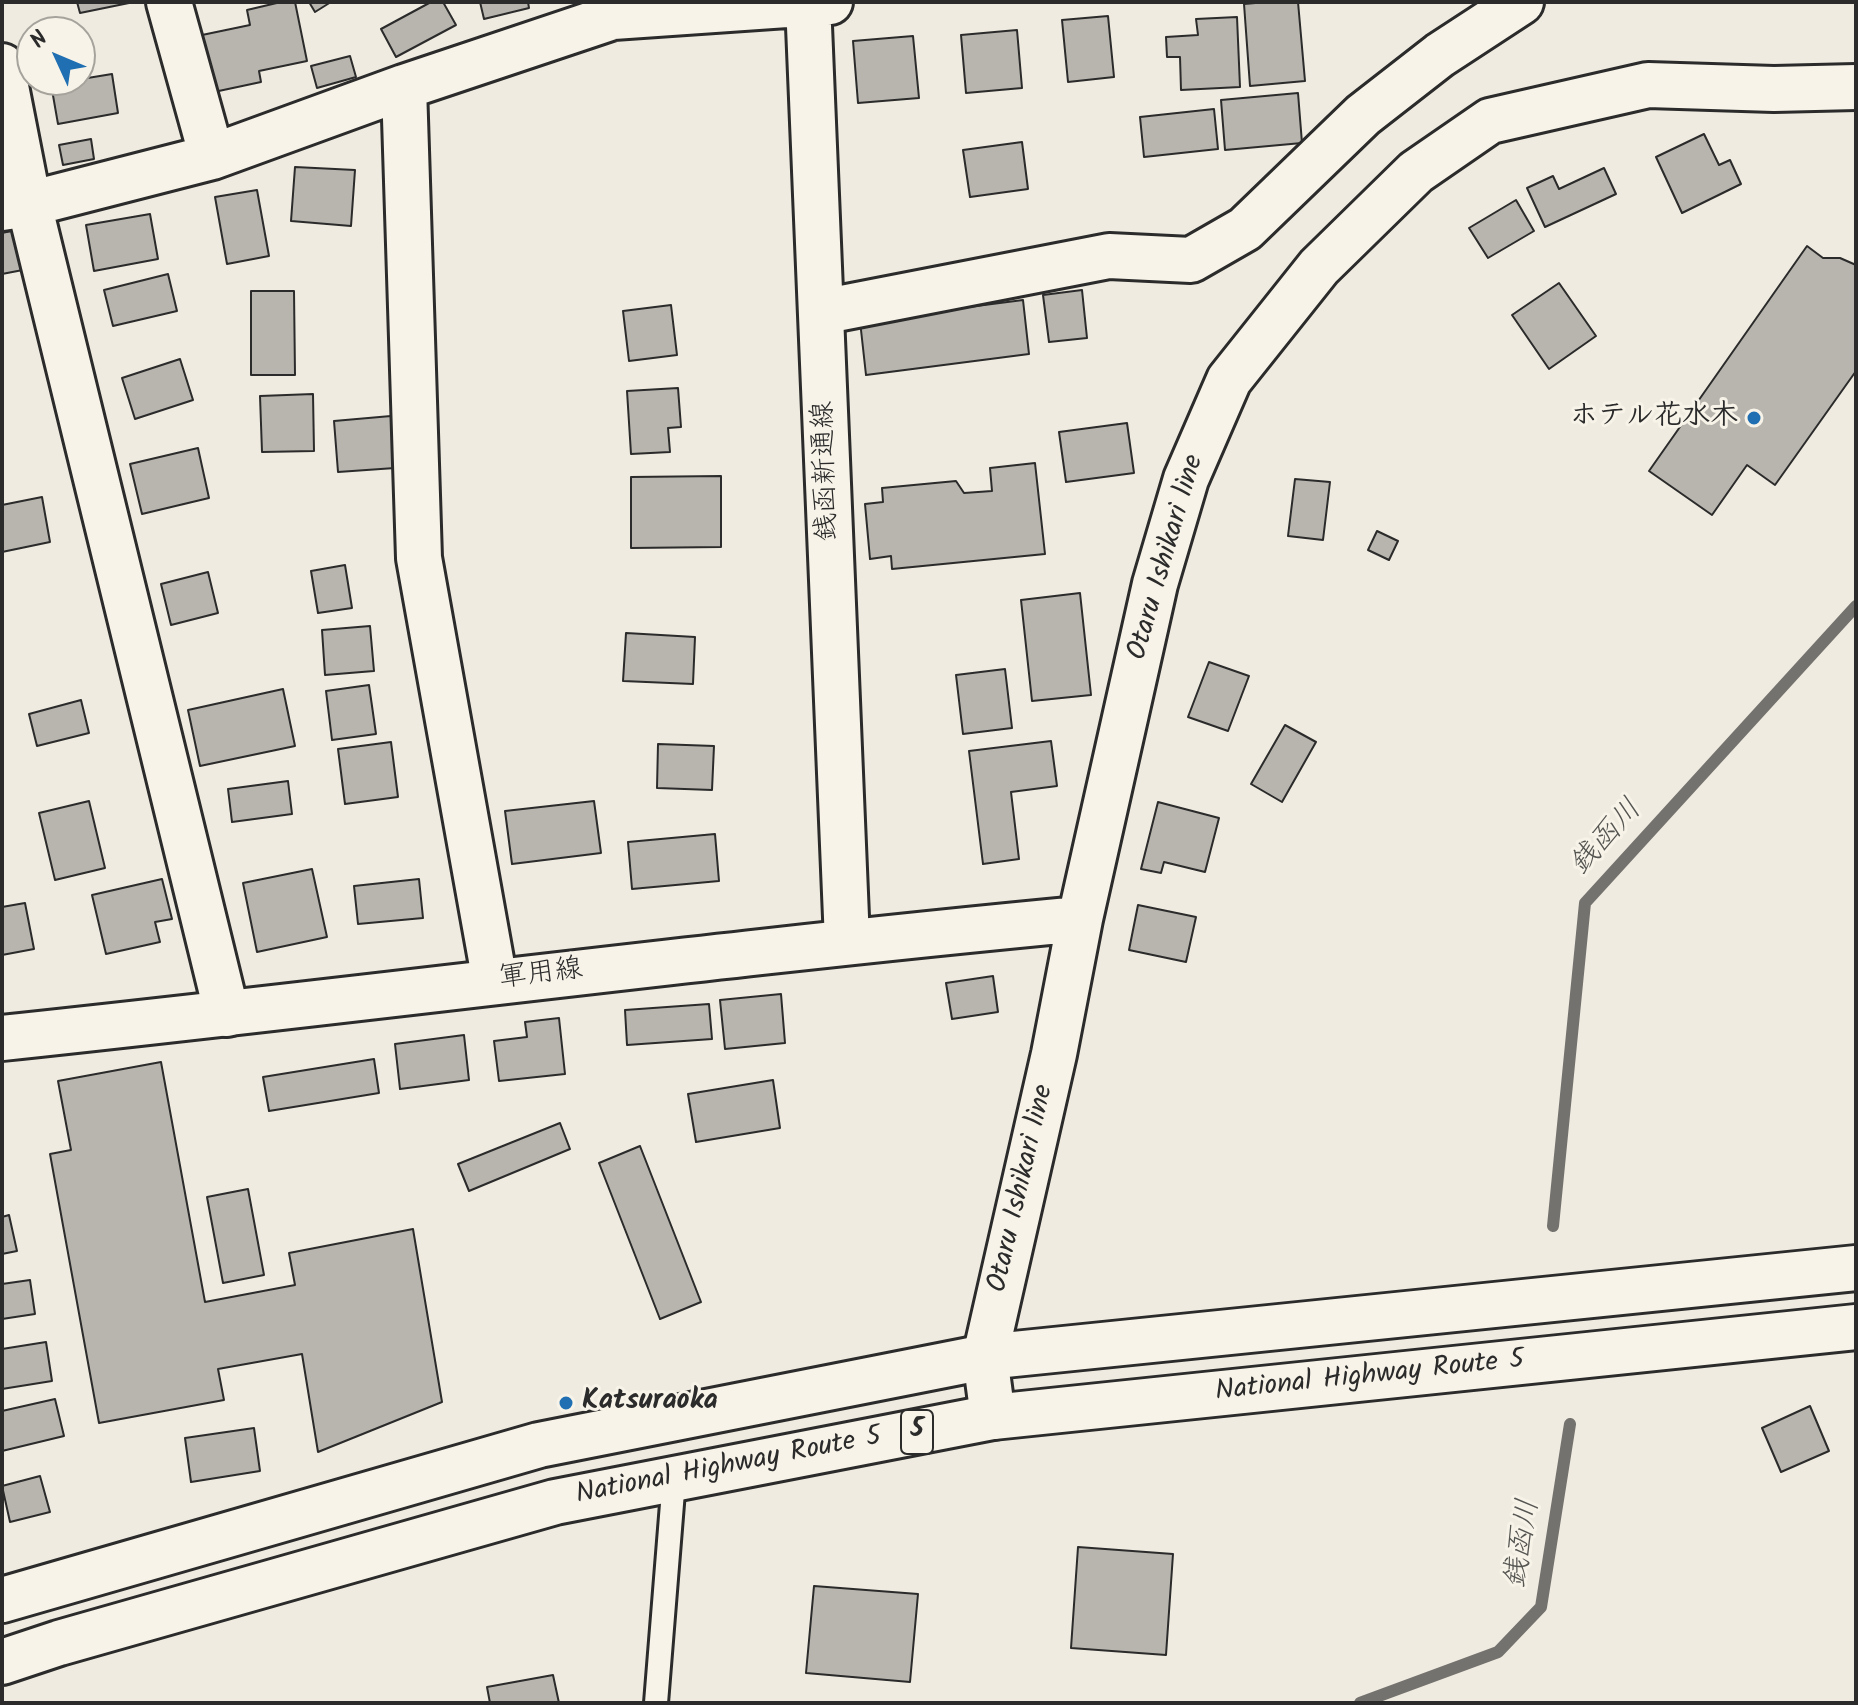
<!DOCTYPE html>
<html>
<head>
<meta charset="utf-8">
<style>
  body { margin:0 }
  #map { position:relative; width:1858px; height:1705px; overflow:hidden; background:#efebe0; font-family:Kalam,sans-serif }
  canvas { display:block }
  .frame { position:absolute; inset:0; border:4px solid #2b2b2b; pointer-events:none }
  .north { position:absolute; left:16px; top:16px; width:80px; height:80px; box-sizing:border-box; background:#f7f3e8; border:2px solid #a5a39c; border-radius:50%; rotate:314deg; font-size:22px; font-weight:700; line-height:32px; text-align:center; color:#2b2b2b }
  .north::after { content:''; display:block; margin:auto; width:28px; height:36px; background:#1f6fb2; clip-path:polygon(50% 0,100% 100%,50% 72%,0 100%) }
</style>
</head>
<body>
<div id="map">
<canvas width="1858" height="1705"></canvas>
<div class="frame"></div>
<div class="north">N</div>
</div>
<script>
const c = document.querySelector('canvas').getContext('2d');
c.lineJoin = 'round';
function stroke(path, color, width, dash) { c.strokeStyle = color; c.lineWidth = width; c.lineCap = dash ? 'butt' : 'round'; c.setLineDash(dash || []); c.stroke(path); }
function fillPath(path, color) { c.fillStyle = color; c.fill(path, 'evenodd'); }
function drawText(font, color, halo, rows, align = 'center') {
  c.font = font + ' Kalam,"Klee One",sans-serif'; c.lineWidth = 6; c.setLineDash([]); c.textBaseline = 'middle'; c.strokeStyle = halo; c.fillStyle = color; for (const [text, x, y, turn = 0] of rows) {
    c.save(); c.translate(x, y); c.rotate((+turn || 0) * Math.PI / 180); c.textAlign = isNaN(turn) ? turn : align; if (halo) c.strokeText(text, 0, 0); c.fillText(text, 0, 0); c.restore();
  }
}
const stream = new Path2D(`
  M1553,1226L1585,903L1856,606
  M1360,1703L1498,1652L1541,1607L1570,1424`);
const building = new Path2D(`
  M77,2H129V3L80,13Z
  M281,2H295L307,61L259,71L261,82L214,92L202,35L250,25L247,10Z
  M309,2H331L315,12Z
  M431,2H443L456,25L396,57L381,29Z
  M480,2H528L529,8L484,19Z
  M1267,2H1298L1305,81L1250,86L1244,4Z
  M1108,16L1114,77L1068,82L1062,20Z
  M1237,17L1240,87L1181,90L1180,57H1167L1166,37L1198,35L1196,19Z
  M1017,30L1022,88L966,93L961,35Z
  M913,36L919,98L858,103L853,41Z
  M350,56L356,77L317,88L311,66Z
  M112,74L118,113L58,124L51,84Z
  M1298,93L1302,143L1225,150L1221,100Z
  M1214,109L1218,149L1144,157L1140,117Z
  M1704,134L1719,165L1730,160L1741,184L1682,213L1656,157Z
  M91,139L94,159L63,165L59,145Z
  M1022,142L1028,189L970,197L963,150Z
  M295,167L355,170L351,226L291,221Z
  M1604,168L1616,194L1545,227L1527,188L1553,176L1559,189Z
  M257,190L269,256L227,264L215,197Z
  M1516,200L1534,231L1488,258L1469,228Z
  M150,214L158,259L94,271L86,225Z
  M20,229L28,269L2,274V233Z
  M1807,246L1823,258H1840L1856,265V371L1775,485L1747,465L1712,515L1649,471Z
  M168,274L177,311L113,326L104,290Z
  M1559,283L1596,336L1549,369L1512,315Z
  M1082,290L1087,338L1049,342L1043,295Z
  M251,291H294L295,375H251Z
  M1023,300L1029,354L866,375L860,321Z
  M671,305L677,355L629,361L623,311Z
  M180,359L193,400L135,419L122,378Z
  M678,388L681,427L668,428L670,452L631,454L627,391Z
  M313,394L314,451L262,452L260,396Z
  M391,416L395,468L338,472L334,421Z
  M1127,423L1134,473L1066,482L1059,432Z
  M198,448L209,498L142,514L130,464Z
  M1035,463L1045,554L892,569L891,556L870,559L865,504L883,502L882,488L956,481L964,493L992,491L990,468Z
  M721,476V547L631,548V477Z
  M1295,479L1330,482L1323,540L1288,536Z
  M42,497L50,542L2,552V505Z
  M1377,531L1398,541L1389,560L1368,550Z
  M345,565L352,608L318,613L311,571Z
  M208,572L218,613L171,625L161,584Z
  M1080,593L1091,695L1032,701L1021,600Z
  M370,626L374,671L325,675L322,630Z
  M626,633L695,637L693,684L623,681Z
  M1209,662L1249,676L1228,731L1188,717Z
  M1005,669L1012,728L963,734L956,675Z
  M369,685L376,734L332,740L326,691Z
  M283,689L295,746L200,766L188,710Z
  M81,700L89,733L37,746L29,714Z
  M1285,725L1316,742L1282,802L1251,784Z
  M1051,741L1057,786L1011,792L1019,859L983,864L969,751Z
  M391,742L398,797L345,804L338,749Z
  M658,744L714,746L712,790L657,788Z
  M288,781L292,814L232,822L228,789Z
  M89,801L105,868L55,880L39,813Z
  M594,801L601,853L512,864L505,811Z
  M1158,802L1219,818L1205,872L1164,862L1161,873L1141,869Z
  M715,834L719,881L632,889L628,842Z
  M312,869L327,937L257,952L243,883Z
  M162,879L172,919L155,922L160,942L106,954L92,895Z
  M419,879L423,918L358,924L354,886Z
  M25,903L34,949L2,955V907Z
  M1138,905L1196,917L1186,962L1129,950Z
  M993,976L998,1012L952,1019L946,983Z
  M781,994L785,1043L725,1049L720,1000Z
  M709,1004L712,1039L627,1045L625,1010Z
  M559,1018L565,1074L499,1081L494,1041L527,1037L525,1022Z
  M464,1035L469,1080L400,1089L395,1044Z
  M374,1059L379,1093L269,1111L263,1077Z
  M161,1062L205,1302L295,1285L289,1253L413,1229L442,1402L318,1452L302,1354L218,1369L224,1400L99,1423L50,1154L71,1150L58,1081Z
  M773,1080L780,1128L696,1142L688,1094Z
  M560,1123L570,1149L469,1191L458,1164Z
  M640,1146L701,1302L660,1319L599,1163Z
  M248,1189L264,1275L223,1283L207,1197Z
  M9,1215L17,1251L2,1254V1217Z
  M30,1280L35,1314L2,1319V1284Z
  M46,1342L52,1381L2,1389V1349Z
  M55,1399L64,1436L2,1451V1411Z
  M1810,1406L1829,1451L1781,1472L1762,1428Z
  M254,1428L260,1471L191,1482L185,1438Z
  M40,1476L50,1512L10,1522L2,1486Z
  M1078,1547L1173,1554L1166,1655L1071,1648Z
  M814,1586L918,1594L910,1682L806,1673Z
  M553,1675L559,1703H490L487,1687Z`);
const lane = new Path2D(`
  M656,1703L674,1479`);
const street = new Path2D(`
  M169,2L212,157
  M808,2L847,941
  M2,66L29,204L227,1014
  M404,87L419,558L495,982
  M2,208L29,204L212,157L404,87L613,17L830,2
  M821,312L1109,256L1191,260L1245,229L1363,115L1440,55L1521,2`);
const secondary = new Path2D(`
  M2,1038C362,1000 720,953 1080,919
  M993,1417L985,1357L1054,1054L1080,919L1155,584L1186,479L1229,380L1319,267L1416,172L1490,121L1648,85L1774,89L1856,87`);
const highway = new Path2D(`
  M2,1600L539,1445L985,1357L1856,1268
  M2,1662L59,1643L555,1502L993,1417L1856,1327`);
const markers = [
  [1754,418,8,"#1f6fb2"],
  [566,1403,8,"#1f6fb2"]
];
const shields = [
  [917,1432,32]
];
const shieldNames = [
  ["5",917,1432]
];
const poiNames = [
  ["ホテル花水木",1738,418],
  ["Katsuraoka",582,1403,"left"]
];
const streetNames = [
  ["銭函新通線",828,471,-92],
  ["Otaru Ishikari line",1168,558,-74],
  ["軍用線",541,976,-7],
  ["Otaru Ishikari line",1023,1189,-77],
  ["National Highway Route 5",1370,1378,-6],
  ["National Highway Route 5",729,1468,-11]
];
const waterNames = [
  ["銭函川",1608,839,-48],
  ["銭函川",1525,1544,-81]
];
stroke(stream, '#74726e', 12);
fillPath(building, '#b8b5ae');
stroke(building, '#2b2b2b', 2);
stroke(lane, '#2b2b2b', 28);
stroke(street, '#2b2b2b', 50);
stroke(secondary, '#2b2b2b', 50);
stroke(highway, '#2b2b2b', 50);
stroke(lane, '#f7f3e8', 22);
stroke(street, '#f7f3e8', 44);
stroke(secondary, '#f7f3e8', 44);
stroke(highway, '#f7f3e8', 44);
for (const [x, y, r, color] of markers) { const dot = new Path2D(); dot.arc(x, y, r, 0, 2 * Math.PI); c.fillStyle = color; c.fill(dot); stroke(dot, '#f7f3e8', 3); }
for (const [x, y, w] of shields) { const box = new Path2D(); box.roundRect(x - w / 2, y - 22, w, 44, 6); c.fillStyle = '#f7f3e8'; c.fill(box); stroke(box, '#2b2b2b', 2); }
drawText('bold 26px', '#2b2b2b', null, shieldNames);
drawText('bold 28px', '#2b2b2b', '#f7f3e8', poiNames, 'right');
drawText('28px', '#2b2b2b', '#f7f3e8', streetNames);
drawText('italic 30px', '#555552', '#f7f3e8', waterNames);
</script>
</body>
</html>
